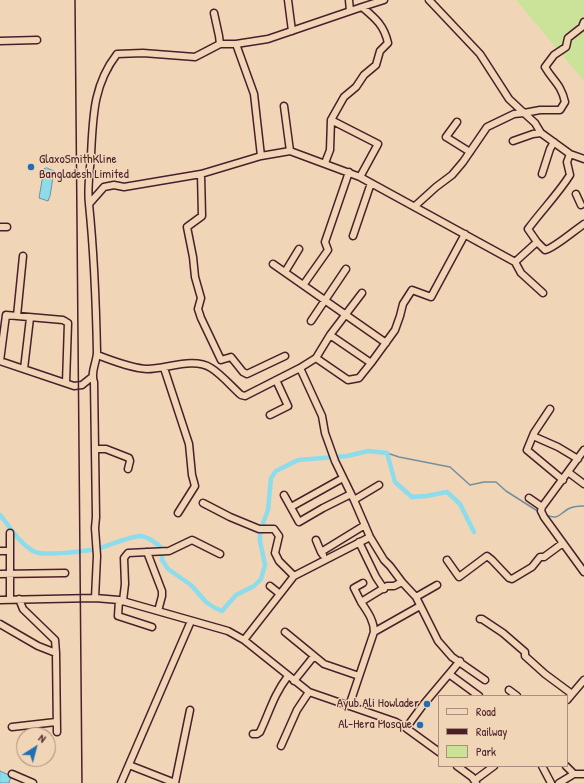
<!DOCTYPE html>
<html>
<head>
<meta charset="utf-8">
<style>
  body { margin:0 }
  #map { position:relative; width:584px; height:783px; overflow:hidden; background:#f1d5b7; font-family:"Patrick Hand",sans-serif }
  canvas { display:block }
  .legend { position:absolute; left:438px; top:695px; width:130px; height:72px; box-sizing:border-box; background:#f1d5b7; border:1px solid #ae8c7f; margin:0; padding:5px 7px; list-style:none; font-size:12px; color:#4a1f2b }
  .legend li { display:flex; align-items:center; gap:8px; height:20px }
  .legend b { width:20px; border:1px solid #ae8c7f }
  .north { position:absolute; left:16px; top:727px; width:40px; height:40px; box-sizing:border-box; background:#f1d5b7; border:1px solid #ae8c7f; border-radius:50%; rotate:36deg; font-size:11px; font-weight:700; line-height:16px; text-align:center; color:#4a1f2b }
  .north::after { content:''; display:block; margin:auto; width:14px; height:18px; background:#1f6fb2; clip-path:polygon(50% 0,100% 100%,50% 72%,0 100%) }
</style>
</head>
<body>
<div id="map">
<canvas width="584" height="783"></canvas>
<ul class="legend">
<li><b style="height:5px;background:#f1d5b7"></b>Road</li>
<li><b style="height:5px;background:#4a1f2b"></b>Railway</li>
<li><b style="height:11px;background:#cae399"></b>Park</li>
</ul>
<div class="north">N</div>
</div>
<script>
const c = document.querySelector('canvas').getContext('2d');
c.lineJoin = 'round';
function fillPath(path, color) { c.fillStyle = color; c.fill(path, 'evenodd'); }
function stroke(path, color, width, dash) { c.strokeStyle = color; c.lineWidth = width; c.lineCap = dash ? 'butt' : 'round'; c.setLineDash(dash || []); c.stroke(path); }
function drawText(font, color, halo, rows, align = 'center') {
  c.font = font + ' "Patrick Hand",sans-serif'; c.lineWidth = 3; c.setLineDash([]); c.textBaseline = 'middle'; c.strokeStyle = halo; c.fillStyle = color; for (const [text, x, y, turn = 0] of rows) {
    c.save(); c.translate(x, y); c.rotate((+turn || 0) * Math.PI / 180); c.textAlign = isNaN(turn) ? turn : align; if (halo) c.strokeText(text, 0, 0); c.fillText(text, 0, 0); c.restore();
  }
}
const green = new Path2D(`
  M516,0H584V81Z`);
const water = new Path2D(`
  M47,168L54,171L50,196L48,201L39,198L44,169Z
  M0,771L11,776L9,783H0Z`);
const stream = new Path2D(`
  M387,453L399,457L450,467L470,485L484,482H496L506,491L539,512
  M546,515C559,520 558,515 568,509C573,506 579,506 584,506`);
const canal = new Path2D(`
  M0,515C10,527 19,543 33,551C43,557 88,551 100,548C110,545 129,537 139,536C147,536 157,543 162,549V560L168,569L191,585L206,602L215,608L222,611L236,595L254,586L261,579L265,565L260,541V536L263,523L268,510L271,478L276,471L298,460L347,456L368,451L387,453L395,482L412,497L426,496L447,492L460,504L474,532`);
const minor = new Path2D(`
  M288,0L292,31
  M349,0L350,11
  M429,0L480,54L509,99L524,113
  M362,7L384,0
  M214,13L219,36L220,44
  M584,22L582,27L568,38L566,47L554,55L545,67C553,81 561,84 565,102L560,110H540L524,113L535,123L541,133L570,154L584,159
  M0,41L37,40
  M236,44L254,94L261,156
  M284,106L290,151
  M331,120L378,144L360,177L515,262
  M457,122L446,137L470,152
  M513,141L533,134L541,133
  M201,174L202,216L187,227L193,257L195,277L201,298L198,309L201,318L221,360L231,357L243,372L247,374L285,356
  M542,174L550,149L554,142
  M576,194L581,205
  M89,204C87,188 90,171 91,155C93,117 93,85 117,54L143,53L195,57L220,44H236L268,39L362,7C375,18 384,25 388,43L380,51L376,65L364,75L356,87L344,97L331,120L330,150L325,163
  M415,206L436,187L452,175L463,162L487,127L514,114L524,113
  M0,227H7
  M353,236L371,183
  M537,242L528,229C542,210 558,194 570,175L567,162L570,154
  M273,264L386,343
  M285,272L299,249
  M304,284L328,250L325,242L349,172
  M543,293L521,273L515,262L537,242L545,250C553,249 575,230 584,224
  M17,316L23,256
  M311,321L346,269
  M97,355C114,361 130,368 147,369C167,369 193,357 211,368C221,374 232,387 241,395L245,396L300,368L316,358L330,335L362,293
  M316,358L348,380L359,378L371,363L330,335
  M0,361L6,315L63,320L68,323L66,383
  M0,361L74,386L82,385L92,377
  M371,363L395,330L400,316L403,304L412,290L431,297L465,234
  M164,368L189,444L192,475L195,486L178,513
  M300,368L322,416L325,433L335,461L354,500L370,537L384,560L390,566L402,582L394,586H387L361,602L354,588L363,583
  M24,369L30,318
  M550,409L534,433L527,450L563,480
  M270,415L288,406L276,380
  M533,436L558,447L578,459
  M96,449H106L129,458L130,461L128,469
  M584,450L542,507L541,511L544,517L584,572
  M568,472L584,484
  M284,495L299,522L323,508L351,494
  M529,498L542,507
  M354,500L379,485
  M203,503L230,517L259,529H274L279,536L275,553L279,561L294,576
  M291,507L343,478
  M10,533V599
  M316,540L321,552L323,555
  M359,542L376,577L384,589
  M0,551H9
  M147,552L162,591V596L158,611
  M321,552L365,525
  M447,560L459,577L487,556L492,560L509,578L512,579L532,567L540,557H544L563,543
  M0,574L65,573
  M402,582L416,597L438,641L452,657L485,680
  M270,586L280,594
  M416,597L437,585
  M95,598L97,556L95,528L96,517L94,382C90,372 97,362 97,352C96,303 94,253 89,204L104,187L114,185L124,187L201,174L261,156L290,151L360,177
  M19,599L23,609L55,640L56,653L57,732
  M0,600L95,598L119,600L228,631L244,640L309,692L396,722L406,728L439,752
  M119,600L118,616L152,627
  M123,601L125,584L124,558L128,553L169,551L192,540L220,554
  M480,619H482L503,633L525,652V656L545,674L572,694
  M0,624L38,646L56,653
  M285,632L324,664L359,676
  M374,632L420,606
  M244,640L294,576L370,537
  M449,674L479,696
  M294,681L314,656
  M509,690L517,696
  M567,700L584,680
  M349,706L374,632C374,620 367,611 361,602
  M12,727L56,722
  M406,728L423,705L460,661
  M253,734H257L260,732C270,711 273,696 288,676
  M281,746L297,710L309,692
  M129,765L175,783
  M457,766L472,777L476,783
  M542,766L551,783
  M566,766L574,774H584
  M12,774L33,783
  M475,780L494,766
  M121,783L191,621
  M175,783L190,710
  M559,783L574,774`);
const rail = new Path2D(`
  M75,0L82,783`);
const markers = [
  [31,167,4,"#1f6fb2"],
  [427,704,4,"#1f6fb2"],
  [420,725,4,"#1f6fb2"]
];
const poiNames = [
  ["GlaxoSmithKline",39,160,"left"],
  ["Bangladesh Limited",39,175,"left"],
  ["Ayub Ali Howlader",419,704],
  ["Al-Hera Mosque",412,725]
];
fillPath(green, '#cae399');
fillPath(water, '#8ddcec');
stroke(water, '#72909f', 1);
stroke(stream, '#72909f', 1.5);
stroke(canal, '#8ddcec', 4.5);
stroke(minor, '#4a1f2b', 9);
stroke(minor, '#f1d5b7', 6);
stroke(rail, '#4a1f2b', 1.5);
for (const [x, y, r, color] of markers) { const dot = new Path2D(); dot.arc(x, y, r, 0, 2 * Math.PI); c.fillStyle = color; c.fill(dot); stroke(dot, '#f1d5b7', 1.5); }
drawText('13px', '#4a1f2b', '#f1d5b7', poiNames, 'right');
</script>
</body>
</html>
